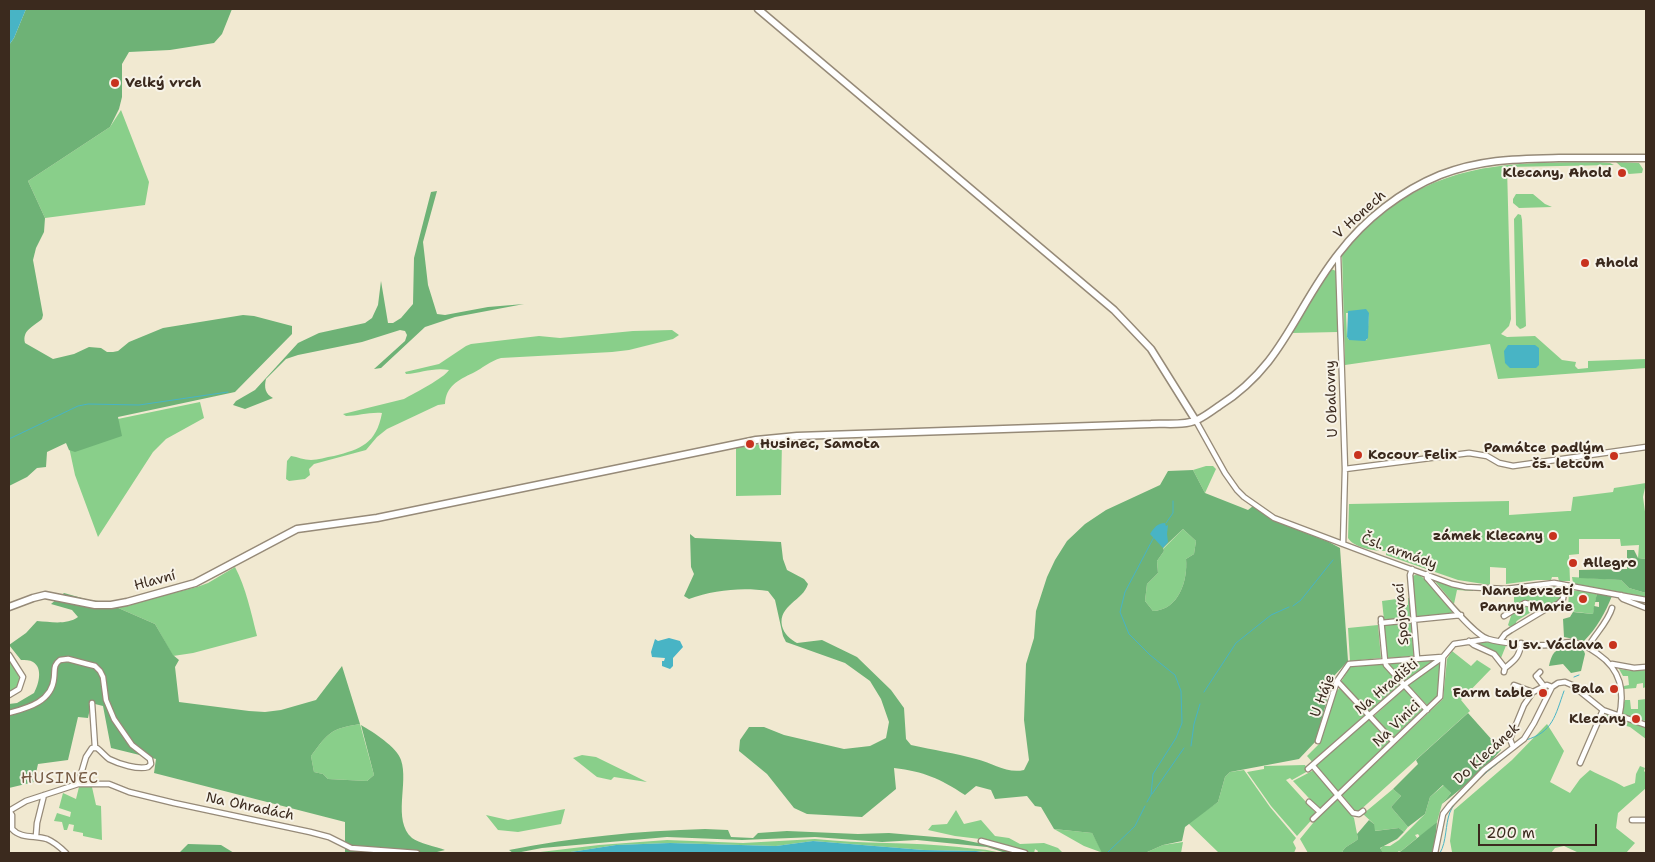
<!DOCTYPE html>
<html>
<head>
<meta charset="utf-8">
<style>
  body { margin:0 }
  #map { position:relative; width:1655px; height:862px; overflow:hidden; background:#f1e9d1; font-family:"Shantell Sans",sans-serif }
  canvas { display:block }
  .frame { position:absolute; inset:0; border:10px solid #3b2a1e; pointer-events:none }
  .scale { position:absolute; left:1478px; top:824px; width:119px; height:22px; box-sizing:border-box; border:2px solid #3b2a1e; border-top:0; padding-left:6px; font-size:15px; line-height:18px; white-space:nowrap; color:#3b2a1e; -webkit-text-stroke:4px #f7f3e8; paint-order:stroke }
</style>
</head>
<body>
<div id="map">
<canvas width="1655" height="862"></canvas>
<div class="frame"></div>
<div class="scale">200 m</div>
</div>
<script>
const c = document.querySelector('canvas').getContext('2d');
c.lineJoin = 'round';
function fillPath(path, color) { c.fillStyle = color; c.fill(path, 'evenodd'); }
function stroke(path, color, width, dash) { c.strokeStyle = color; c.lineWidth = width; c.lineCap = dash ? 'butt' : 'round'; c.setLineDash(dash || []); c.stroke(path); }
function drawText(font, color, halo, rows, align = 'center') {
  c.font = font + ' "Shantell Sans",sans-serif'; c.lineWidth = 4; c.setLineDash([]); c.textBaseline = 'middle'; c.strokeStyle = halo; c.fillStyle = color; for (const [text, x, y, turn = 0] of rows) {
    c.save(); c.translate(x, y); c.rotate((+turn || 0) * Math.PI / 180); c.textAlign = isNaN(turn) ? turn : align; if (halo) c.strokeText(text, 0, 0); c.fillText(text, 0, 0); c.restore();
  }
}
const green = new Path2D(`
  M121,110L149,182L145,205L45,218L28,181L110,127Z
  M1598,162L1610,163L1614,165L1507,167L1511,319L1509,326L1501,334L1507,337L1535,336L1562,360L1576,362L1575,366L1578,369L1588,368V361L1646,359V368L1498,379L1490,344L1345,365L1342,254C1353,242 1364,229 1376,218C1383,212 1391,207 1398,202C1462,160 1526,163 1598,162ZM1346,313H1369L1367,340H1349L1347,337Z
  M1616,162L1639,163L1643,169L1642,173L1629,174Z
  M1516,194H1533L1545,204L1552,207L1519,208L1513,203V199Z
  M1518,214L1521,215L1522,220L1526,326L1523,328L1520,329L1516,325L1514,219Z
  M1331,269L1336,271L1338,332L1292,333Z
  M672,330L679,335L673,339L629,350L612,352L501,358C490,361 483,368 473,373C458,380 446,386 445,404L438,405L387,429L377,437L366,450L314,464L309,469L310,475L305,479L289,481L286,479L287,461L291,456C298,457 304,460 311,460C318,460 326,457 334,456C361,449 376,444 382,413C369,412 358,416 346,416L343,414L404,399C415,393 444,378 449,370C434,367 421,373 406,374L405,372L439,364L466,346L471,344L539,336L560,338L633,331Z
  M200,402L204,418L166,439L153,452L98,537L75,475L69,447L113,420Z
  M782,440L781,495L736,496V448Z
  M1206,466H1213L1216,469L1205,493L1193,470Z
  M1646,483L1643,497L1646,519V559L1638,558L1639,545L1621,546L1620,539H1579V554L1569,555L1570,581H1559L1558,577H1552L1551,580H1537L1506,584V568L1490,567V585L1458,580L1386,555V551C1375,551 1354,548 1348,538L1349,504L1509,501V515L1568,511H1571L1573,497L1613,492L1614,488Z
  M1183,529L1196,541L1194,554L1186,559C1188,580 1179,610 1153,611L1145,601L1147,584L1158,573L1157,561L1164,551L1163,549Z
  M235,567C246,588 251,612 257,636L193,653L173,656L155,624L116,607L197,587L208,583Z
  M1419,574L1436,590L1453,611L1451,614L1416,617L1412,576Z
  M1572,577L1621,580L1629,588L1646,593V597L1580,585L1573,583Z
  M1434,580L1453,586L1473,590V591L1457,590L1454,604Z
  M1554,587L1561,588L1562,593L1560,600L1552,604L1539,605L1540,610L1537,612L1533,611L1518,620L1516,622V625L1510,627L1508,625L1514,607V589Z
  M1569,590L1597,593L1593,614L1568,611Z
  M1404,598L1405,605H1408V598H1409L1411,618L1384,620L1382,601Z
  M1411,622L1414,656L1387,658L1384,625Z
  M1378,625L1381,658L1350,661L1348,628Z
  M1487,641L1507,643L1501,658L1475,643Z
  M1452,651L1471,666L1477,660L1491,669L1461,700L1470,711L1357,813L1342,795L1443,699L1447,659Z
  M9,659C15,669 24,677 16,689L9,692Z
  M1432,660V662L1405,681L1390,665L1391,663Z
  M1439,662H1441L1438,697L1428,706L1408,685Z
  M1382,664L1400,684L1369,713L1341,682L1350,667Z
  M1619,669L1632,671L1646,670V687L1643,688V683L1637,684L1636,688L1624,689V686L1629,685L1628,676H1623Z
  M1340,688L1365,716L1314,764L1307,756L1320,743L1336,691Z
  M1404,689L1424,710L1394,738L1373,717Z
  M1646,699V721L1623,716L1622,707L1625,700H1630L1631,709H1638V700Z
  M1607,714L1646,728V739L1630,727L1606,720Z
  M1369,719L1390,742L1338,791L1316,766Z
  M360,724L374,775L367,781L328,779L323,774L314,772L311,756C329,732 330,729 360,724Z
  M1547,724L1564,751L1550,782L1570,793L1580,779L1590,770C1601,776 1613,780 1624,787L1635,783L1636,774L1640,766L1645,768L1644,771L1646,773V788L1618,813L1616,828L1635,843L1626,853H1579L1564,846L1555,848L1551,853H1454L1452,852L1450,841L1454,810L1512,760Z
  M582,755L596,757L647,782L614,777L611,780L597,777L573,758Z
  M1305,765L1308,771L1292,780L1290,778L1286,780L1317,814L1297,836L1271,806L1247,772L1264,769V766Z
  M1244,770L1270,807L1296,838L1293,842L1296,848L1294,853H1219L1188,823L1218,802L1225,777L1230,772Z
  M1314,770L1335,794L1320,810L1293,781Z
  M1444,785L1451,793L1442,804L1437,822L1420,837L1418,834L1415,835L1417,838L1400,852L1399,851L1397,853H1383L1380,849L1383,846H1390L1399,840L1425,814L1430,797Z
  M79,787H92L96,805L101,806L102,840L83,836V833L73,831L74,825L69,824L67,830H64L62,822L54,821L57,813L70,817L71,812L59,808L63,793L76,799Z
  M1393,789L1401,796L1391,807L1408,827L1404,832L1399,828L1374,831V824L1363,814Z
  M1338,798L1354,818L1358,839C1353,844 1344,846 1342,853H1308L1300,839L1322,812Z
  M565,809L561,824L518,832L498,830L486,815L508,820Z
  M956,810L964,824L981,820L995,836L1009,838L1020,844L1044,843L1058,848L1063,853H1037L1038,851L1035,849L1034,853H1030L980,839L955,836L928,830L932,825L947,824Z
  M1054,829L1092,833L1103,853L1084,846Z
  M815,839C863,844 911,842 959,847C974,849 987,849 1001,853L976,851L924,850L813,841L776,846L670,843L616,845L564,853H532L599,845L667,840L743,843Z
  M1183,842L1181,853H1145L1163,845Z`);
const forest = new Path2D(`
  M26,9H232L222,34L214,43L170,50L129,52L122,64V97L119,109L110,127L28,181L45,218L44,232L36,248L33,260L43,315L42,319C33,327 22,330 25,343L53,359L74,354L89,347L101,348L107,352H113L118,351L129,342L163,328L243,315L254,316L292,326V334L235,392L118,417L122,436L75,452L69,450L66,443L47,452L46,467L37,468L27,477L9,486V45L14,38Z
  M437,191L423,242L428,285L437,314L445,315L488,307L524,304L455,317L425,327L381,368L374,369L405,341L407,335L405,331L400,330L362,342L298,355L286,359L266,379C264,387 265,394 273,398L245,409L233,405L236,401L255,390L298,343L319,333L365,323L372,318L378,305L381,281L388,323H393L401,318L413,304L414,258L431,192Z
  M1193,470L1205,493L1248,510L1253,506L1277,522L1329,542L1340,548L1348,661L1333,677L1316,741L1299,759L1230,772L1225,777L1218,802L1185,827L1182,841L1163,845L1145,853H1102L1092,833L1054,829L1041,807L1035,806L1027,796L995,799L991,790L976,786L965,795C939,778 925,772 894,768L896,789L862,817L807,814L794,808L767,774L739,751L740,740L749,727H764L784,735L844,749L870,746L886,738L889,722L881,699L870,681L845,663L786,642L783,636L775,600L768,591C742,587 714,590 689,599L684,596L694,574L691,567L690,534L695,538L781,542L783,559L787,570L804,579L808,584C803,601 778,605 782,626C784,634 790,639 797,643L822,640L857,657L891,690L904,708L906,739L911,745C933,750 955,753 976,759C993,763 1007,774 1024,770L1029,760L1024,720L1026,664L1034,638L1036,611L1047,577L1055,560L1067,541L1085,524L1106,510L1160,485L1168,471ZM1183,529L1196,541L1194,554L1186,559C1188,580 1179,610 1153,611L1145,601L1147,584L1158,573L1157,561L1164,551L1163,548Z
  M1627,550H1634L1638,558L1646,559V593L1629,588L1621,580L1579,578V570L1627,569Z
  M64,593L89,600L108,602L116,607L155,624L173,655L179,660L175,667L179,702L249,711L265,712L281,710L316,700L342,666L360,724C330,729 329,732 311,756L314,772L323,774L328,779L367,781L374,775L361,725C373,732 397,747 401,760C409,783 392,820 412,838C418,843 437,847 445,850L433,853H345V822L154,773L156,759L111,748L103,706L91,703L88,718L78,717L68,760L38,764L34,782L9,788V704L17,703L34,693C39,684 43,668 33,662C30,660 25,660 21,660L9,645L26,633L37,621C51,622 67,625 78,617L72,610L51,604Z
  M1597,593L1612,596C1605,613 1597,628 1584,641L1564,637L1563,619L1570,617L1573,612L1593,614L1594,606L1599,607V602H1595Z
  M1569,645L1583,648L1585,654L1581,671L1571,673L1563,664L1549,666C1553,649 1556,651 1569,645Z
  M1468,713L1501,750L1479,774L1442,804L1451,793L1443,785L1430,797L1425,814L1408,827L1391,807L1401,796L1393,789L1418,764L1416,760Z
  M1369,820L1374,824L1375,831L1399,828L1404,832L1397,839L1380,848L1383,853H1342C1344,846 1353,844 1358,839L1357,834Z
  M1437,822L1434,852L1432,853H1401L1400,852Z
  M705,829L728,830L731,837L753,838L758,833L787,831L858,834L889,833L958,839L994,846L1017,853H1006L987,847L917,840L882,842L815,837L742,840L667,837L542,848L516,853H513L509,850C574,837 639,831 705,829Z
  M188,844L221,845L234,853H179Z`);
const water = new Path2D(`
  M9,9H26L14,38L9,45Z
  M1366,309L1369,313L1368,338L1365,341L1349,340L1347,337L1348,311Z
  M1508,345H1535L1539,348V365L1536,368H1510L1505,363L1504,351Z
  M1165,523L1166,526L1168,525L1167,534L1168,542L1163,548L1150,534C1154,528 1157,523 1165,523Z
  M669,638L680,641L683,647L673,658V666L670,669L662,666V661H664L665,658L652,657L651,652L655,639L658,641Z
  M813,841L924,850L976,851L991,853H564L616,845L670,843L776,846Z`);
const stream = new Path2D(`
  M9,439L78,406L88,404L139,405L228,392
  M1166,523L1173,513V501
  M1293,606L1301,600L1333,560
  M1574,677L1579,675
  M1204,692L1236,643L1271,615L1289,607
  M1526,740C1553,732 1555,716 1564,691
  M1191,746L1194,724L1200,704
  M1152,794L1184,748
  M1147,802L1151,795L1153,774L1176,738L1182,723L1181,691L1175,675L1150,655L1129,634L1120,612L1125,592L1154,537
  M1107,853L1135,826L1145,806
  M1440,853C1447,841 1445,825 1450,812C1459,791 1503,760 1521,744`);
const street = new Path2D(`
  M1338,254L1345,469L1343,544
  M1196,421L1225,473L1237,490L1244,497L1274,518L1380,558L1452,584L1466,587L1506,589L1554,583L1646,600
  M1345,469L1469,453L1487,456L1499,463L1513,466L1646,447
  M1412,569L1410,575L1417,658
  M1427,574V578C1439,591 1473,635 1488,639C1500,643 1535,646 1548,645C1556,645 1563,642 1571,642C1582,643 1590,648 1598,654C1621,670 1625,691 1619,717
  M1621,595V597L1623,599L1646,608
  M1504,616L1525,603L1546,609
  M1381,619L1385,661L1386,665L1427,710
  M1381,623L1461,615
  M1469,641L1474,645L1494,654L1505,668L1504,672
  M1500,641L1505,634L1511,630L1546,609L1558,604L1563,599L1565,585
  M1588,647C1595,634 1608,622 1612,608
  M9,655L23,677L19,689L9,695
  M1612,664L1634,668L1646,667
  M1505,668C1515,660 1520,656 1521,643
  M1540,672L1536,676L1543,685
  M1337,681L1393,741
  M1514,685L1533,692
  M92,703L95,747
  M9,713C27,708 52,702 54,678C55,670 53,665 60,660L68,659L87,664L95,666L100,671L103,677L106,700L114,719L132,745L150,759L151,764L148,767C138,770 119,764 109,759C105,756 101,751 97,748H92L86,757L78,784L26,801L9,811
  M1318,741L1337,681L1349,664L1442,657
  M1513,747L1510,739L1524,705L1533,692L1547,685L1552,687
  M1580,763L1603,710
  M1313,766L1353,813L1359,814L1363,811
  M1308,769L1404,685L1443,657L1454,644L1487,639
  M78,784H109L129,792L174,803L310,832L329,837L351,848L417,853
  M1309,802L1320,812
  M9,811L12,815V829C21,839 35,835 47,839C54,842 61,848 66,853
  M1313,819L1440,697L1443,657
  M1632,820H1646
  M36,836L37,823L44,795
  M981,841L1025,853
  M1435,853L1443,814L1450,805L1484,770L1524,739L1534,723L1552,687L1558,683L1565,682L1572,685L1603,710L1646,725`);
const secondary = new Path2D(`
  M758,9L1114,310L1151,349L1196,421
  M9,607L33,598L45,595L95,605H111L127,602L195,583L297,529L377,518L756,440L797,436L1151,424C1165,423 1184,426 1197,420C1204,417 1212,411 1219,406C1284,365 1295,308 1339,253C1365,219 1401,191 1440,175C1481,159 1516,159 1559,158C1588,158 1617,158 1646,158`);
const markers = [
  [115,83,5,"#c8321e"],
  [1622,173,5,"#c8321e"],
  [1585,263,5,"#c8321e"],
  [750,444,5,"#c8321e"],
  [1358,455,5,"#c8321e"],
  [1614,456,5,"#c8321e"],
  [1553,536,5,"#c8321e"],
  [1573,563,5,"#c8321e"],
  [1583,599,5,"#c8321e"],
  [1613,645,5,"#c8321e"],
  [1614,689,5,"#c8321e"],
  [1543,693,5,"#c8321e"],
  [1636,719,5,"#c8321e"]
];
const poiNames = [
  ["Velký vrch",125,83,"left"],
  ["Klecany, Ahold",1612,173],
  ["Ahold",1595,263,"left"],
  ["Husinec, Samota",760,444,"left"],
  ["Památce padlým",1604,448],
  ["čs. letcům",1604,464],
  ["Kocour Felix",1368,455,"left"],
  ["zámek Klecany",1543,536],
  ["Allegro",1583,563,"left"],
  ["Nanebevzetí",1573,591],
  ["Panny Marie",1573,607],
  ["U sv. Václava",1603,645],
  ["Bala",1604,689],
  ["Farm table",1533,693],
  ["Klecany",1626,719]
];
const streetNames = [
  ["V Honech",1360,215,-42],
  ["U Obalovny",1332,399,-92],
  ["Čsl. armády",1399,552,20],
  ["Hlavní",155,581,-15],
  ["Spojovací",1402,614,-95],
  ["Na Hradišti",1387,687,-40],
  ["U Háje",1323,696,-69],
  ["Na Vinici",1397,724,-44],
  ["Do Klecánek",1487,754,-42],
  ["Na Ohradách",250,807,12]
];
const quarterNames = [
  ["HUSINEC",60,779]
];
fillPath(green, '#89cf8a');
fillPath(forest, '#6eb276');
fillPath(water, '#48b4c5');
stroke(stream, '#48b4c5', 1);
stroke(street, '#968a78', 7);
stroke(secondary, '#968a78', 9);
stroke(street, '#fff', 4.5);
stroke(secondary, '#fff', 6);
for (const [x, y, r, color] of markers) { const dot = new Path2D(); dot.arc(x, y, r, 0, 2 * Math.PI); c.fillStyle = color; c.fill(dot); stroke(dot, '#f7f3e8', 2); }
drawText('bold 14px', '#3b2a1e', '#f7f3e8', poiNames, 'right');
drawText('14px', '#3b2a1e', '#f7f3e8', streetNames);
c.letterSpacing = '1px';
drawText('16px', '#745942', '#f7f3e8', quarterNames);
c.letterSpacing = '0px';
</script>
</body>
</html>
